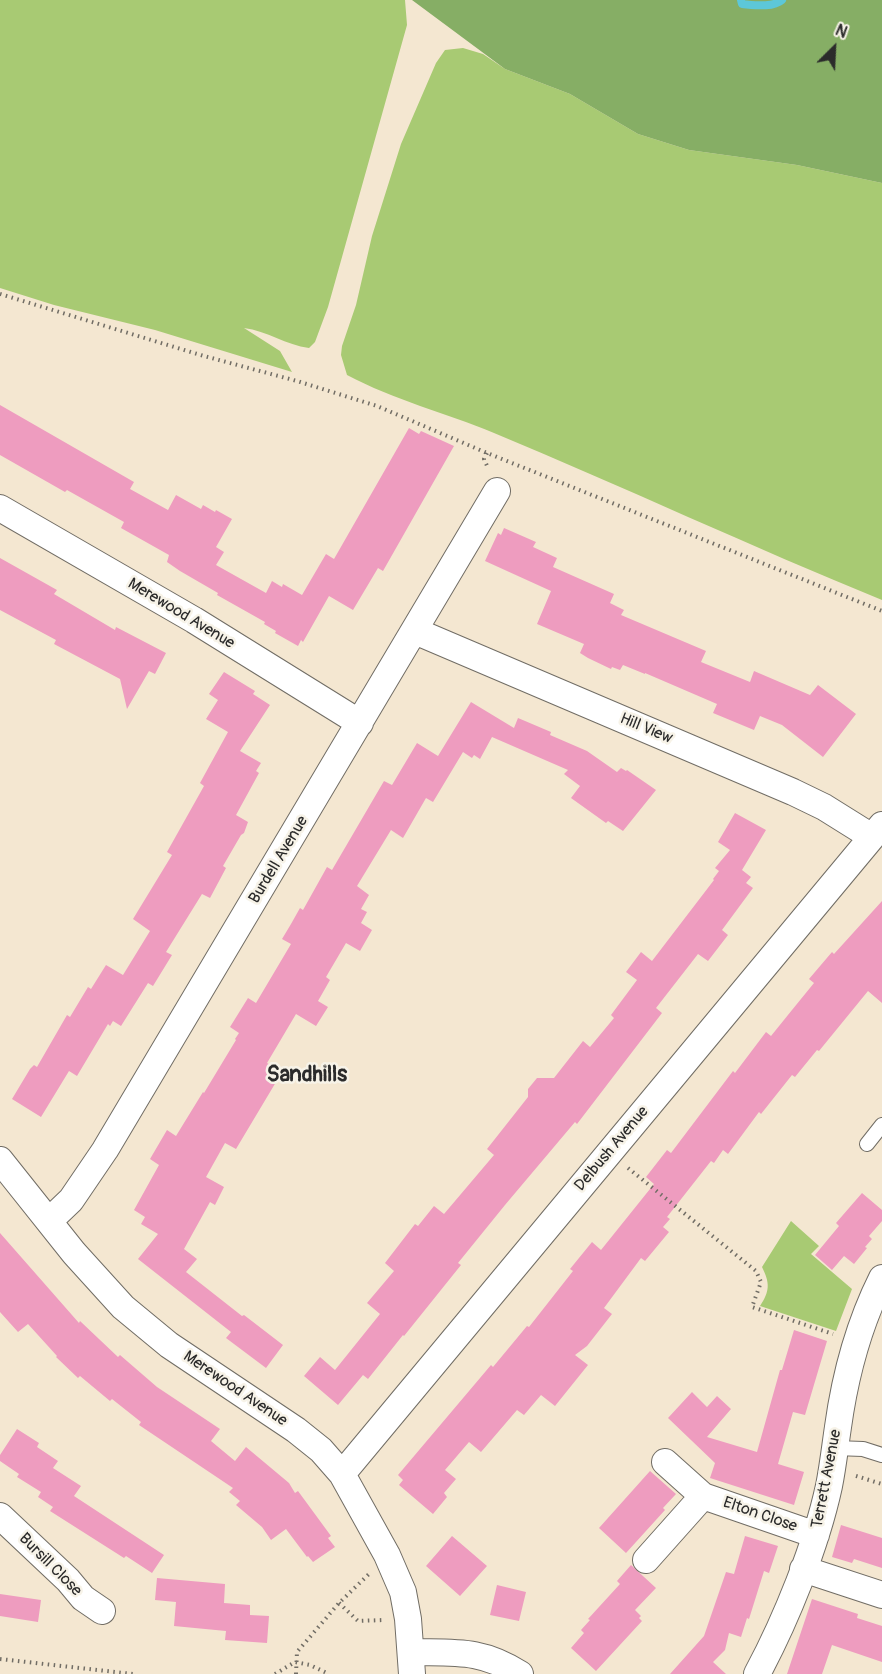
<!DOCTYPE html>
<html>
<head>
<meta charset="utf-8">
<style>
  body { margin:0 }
  #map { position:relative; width:882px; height:1674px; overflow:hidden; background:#f4e7d1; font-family:Pangolin,sans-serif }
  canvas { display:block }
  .north { position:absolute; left:804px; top:18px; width:60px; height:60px; -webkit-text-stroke:4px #f7f3e8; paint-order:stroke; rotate:24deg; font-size:16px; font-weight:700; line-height:24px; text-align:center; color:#2b2b2b }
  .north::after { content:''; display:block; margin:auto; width:21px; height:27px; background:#2b2b2b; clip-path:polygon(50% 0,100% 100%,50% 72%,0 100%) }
</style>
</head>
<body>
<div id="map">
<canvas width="882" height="1674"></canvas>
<div class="north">N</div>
</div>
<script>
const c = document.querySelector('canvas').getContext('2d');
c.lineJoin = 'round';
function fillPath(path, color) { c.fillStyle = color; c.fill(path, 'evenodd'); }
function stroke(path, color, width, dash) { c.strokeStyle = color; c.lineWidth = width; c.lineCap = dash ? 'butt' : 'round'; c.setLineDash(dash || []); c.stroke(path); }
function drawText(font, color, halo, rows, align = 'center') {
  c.font = font + ' Pangolin,sans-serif'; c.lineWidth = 5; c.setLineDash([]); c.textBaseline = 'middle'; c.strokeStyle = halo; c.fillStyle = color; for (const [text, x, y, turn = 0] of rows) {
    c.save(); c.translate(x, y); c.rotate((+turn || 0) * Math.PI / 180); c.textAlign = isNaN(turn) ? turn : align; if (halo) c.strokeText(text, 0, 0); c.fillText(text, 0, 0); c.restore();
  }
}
const green = new Path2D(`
  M0,0H405L407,25L328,307L315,342L309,348C286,345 267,331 244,328L280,351L292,372L155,330L54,305L0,288Z
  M463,48L483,54L505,69L570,94L638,134L689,150L797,165L882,183V600C752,547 624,487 494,433C446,413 394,400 347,375L341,355L342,346L356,305L372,236L401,144L436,63L445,50Z
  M791,1221L819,1246L811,1254L852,1289L836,1331L760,1306C770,1291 770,1283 762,1267Z`);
const forest = new Path2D(`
  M412,0H882V183L797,165L689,150L638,134L570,94L505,69Z`);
const stream = new Path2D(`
  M741,0L742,4C754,5 773,8 782,0`);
const building = new Path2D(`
  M0,405L134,482L130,489L168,510L176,495L201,509L203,505L215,512L216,510L232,519L216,547L224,552L216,565L266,593L272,581L282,587L283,584L302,595L326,554L334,559L409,428L419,434L421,431L454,446L383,571L378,568L353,610L329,596L303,642L301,640L298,646L275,633L276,631L264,624L265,622L217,595L218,593L180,571L167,562L169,555L121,528L124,522L67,490L65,492L0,455Z
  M504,528L536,542L533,547L557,558L553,567L614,594L610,603L624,610L621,615L706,651L701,662L750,682L754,671L810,695L818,685L856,714L823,757L782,725L760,716L754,730L713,713L717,704L645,673V674L623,665L620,670L612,667L611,669L588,658L580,653L584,644L537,624L551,591L485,561L498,533L501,535Z
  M0,558L57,590L54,594L115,630L116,627L166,653L155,674L149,671L127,709L120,679L54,644L56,640L0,610Z
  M224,672L255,691L253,694L270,705L240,751L261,763L256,771L259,773L236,815L248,822L244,833L241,835L223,866L226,868L210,898L202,894L166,952L172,955L153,986L148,983L121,1026L113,1021L110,1026L108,1024L77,1076L69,1071L41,1117L12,1099L30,1069L34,1065L37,1067L67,1015L70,1017L88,987L91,989L106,965L123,975L150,931L133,919L172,855L167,852L204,786L200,783L228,732L206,719L218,700L209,694Z
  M471,702L514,728L518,718L551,732L550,735L587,751L617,772L621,768L626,771L627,770L656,790L623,831L608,821L606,823L571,798L580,786L564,774L568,770L492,737L480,759L474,755L472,758L463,752L433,802L426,798L403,838L391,830L357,886L369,895L361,909L367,912L361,923L372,930L360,951L346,943L326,977L330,980L318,1001L328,1007L316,1026L296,1014L267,1063L282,1072L236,1149L225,1143L206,1177L224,1187L215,1205L210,1202L184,1249L197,1259L186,1272L242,1316L244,1315L283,1345L266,1368L226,1338L231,1332L138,1259L158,1234L141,1224L145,1217L134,1210L159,1165L150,1159L167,1130L176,1136L203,1092L204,1093L236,1040L235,1039L239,1033L230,1027L248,998L256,1003L291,944L282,939L291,924L300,908L303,910L327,867L332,870L384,781L392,785L417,743L438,756Z
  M735,813L766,830L742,870L751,877L746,883L753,888L722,930L728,935L708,961L698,954L656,1008L662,1013L577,1124L575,1122L505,1205L458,1263L461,1265L404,1336L403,1335L368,1379L363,1375L338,1405L304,1376L320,1357L335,1370L380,1314L367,1303L394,1271L385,1263L415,1224L418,1226L434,1206L444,1214L494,1155L487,1149L528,1097V1089L537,1078H554L583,1041L590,1047L614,1018L611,1015L637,980L626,972L641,952L652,961L714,880L713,879L719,871L715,868L730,850L718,842Z
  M882,901V1003L868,991L819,1051L817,1050L795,1077L792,1075L761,1114L759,1112L728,1154L723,1150L714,1163L711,1161L667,1217L670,1219L663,1227L669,1232L645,1261L641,1258L604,1308L612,1314L587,1346L575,1355L588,1365L555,1406L541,1395L524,1415L517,1410L481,1452L469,1442L445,1470L456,1479L444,1493L447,1497L433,1514L399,1485L403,1480L398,1475L491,1365L493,1367L527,1326L529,1327L573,1271L570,1269L592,1242L601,1250L654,1184L646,1177L667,1150L671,1153L733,1071L735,1073L766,1032L771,1036L792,1010L814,983L809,979L832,952L834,954Z
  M862,1193L882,1210V1221L869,1236L872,1239L865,1247L867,1248L854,1264L844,1256L832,1270L815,1255L839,1226L836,1223Z
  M0,1233L79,1323L80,1321L118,1357L120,1355L157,1387L220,1429L211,1441L235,1461L246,1447L289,1483L295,1493L298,1491L331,1536L328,1538L335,1547L313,1562L308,1556L307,1557L286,1529L271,1540L262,1527L236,1505L240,1501L229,1492L233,1488L139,1425L141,1422L112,1399L110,1401L80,1376L78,1378L56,1357L57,1356L28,1324L18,1332L0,1312Z
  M794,1330L827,1341L805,1415L793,1412L778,1464L804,1472L794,1505L710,1478L715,1463L668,1418L692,1392L707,1407L717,1396L731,1409L707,1437L757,1452L780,1370H782Z
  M17,1429L39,1443L37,1447L58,1461L53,1468L81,1486L74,1496L164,1555L152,1573L126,1556L124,1558L50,1511L53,1507L38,1497L41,1492L17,1477L19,1474L0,1461V1455Z
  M650,1471L676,1494L663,1508L665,1510L626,1553L599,1528Z
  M841,1525L882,1538V1568L854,1559L852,1563L832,1557Z
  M452,1536L487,1566L460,1596L426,1566Z
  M745,1536L778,1546L769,1573L764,1571L749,1619L747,1618L741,1637L729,1633L725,1650L713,1662L726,1674H670L704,1636L726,1572L734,1574Z
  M631,1565L656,1588L635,1610L641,1616L639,1618L642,1621L596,1671L571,1648L584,1633L581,1630L590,1620L588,1619L620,1584L617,1581Z
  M157,1578L225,1584L224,1603L250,1605V1615L269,1616L267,1643L225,1640L226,1631L174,1626L176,1602L155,1600Z
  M497,1585L526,1592L519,1621L490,1615Z
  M0,1594L41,1600L38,1622L0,1616Z
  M812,1599L858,1614L857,1618L882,1626V1662L832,1645L822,1674H787Z`);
const path = new Path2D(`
  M0,294L204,356L297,381L377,406L487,453L882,611
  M487,453L484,459L488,468
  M628,1168L756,1271L761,1282L752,1307L833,1334
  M856,1476L882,1484
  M339,1603L358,1621L384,1620
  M0,1659L133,1674
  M275,1674L295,1662L310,1665L329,1674
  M296,1674L297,1652L339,1603L369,1574`);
const lane = new Path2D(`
  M867,1144L882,1125
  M835,1448L863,1449L882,1455`);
const street = new Path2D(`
  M0,508L194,620L360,723
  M415,631L793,792L824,807L872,837
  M0,1160L74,1253L123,1307L169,1345L296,1430L321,1450L342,1474L387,1555L403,1592L408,1619L412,1674
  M49,1221L71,1200L105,1150L497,491
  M665,1462L703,1496
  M342,1474L882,825
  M0,1516L68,1580L83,1598L102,1611
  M646,1560L703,1496L816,1535
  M803,1569L882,1595
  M411,1652C456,1653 481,1649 520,1674
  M757,1674C786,1620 816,1546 829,1486C833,1466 835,1447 838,1427C845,1376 859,1324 882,1278`);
const streetNames = [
  ["Merewood Avenue",181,614,31],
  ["Hill View",646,729,23],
  ["Burdell Avenue",279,860,-59],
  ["Delbush Avenue",612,1149,-50],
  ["Merewood Avenue",235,1389,34],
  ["Terrett Avenue",827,1479,-79],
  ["Elton Close",760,1515,19],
  ["Bursill Close",50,1565,45]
];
const districtNames = [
  ["Sandhills",307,1075]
];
fillPath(green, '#a8ca73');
fillPath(forest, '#86ae65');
stroke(stream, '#5dc7d8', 8);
fillPath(building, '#ee9cbf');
stroke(lane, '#716d65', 16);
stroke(street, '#716d65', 28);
stroke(path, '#716d65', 4, [1.5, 4.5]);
stroke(lane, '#fff', 14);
stroke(street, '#fff', 26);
drawText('16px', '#2b2b2b', '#f7f3e8', streetNames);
drawText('bold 22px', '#2b2b2b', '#f7f3e8', districtNames);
</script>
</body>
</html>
